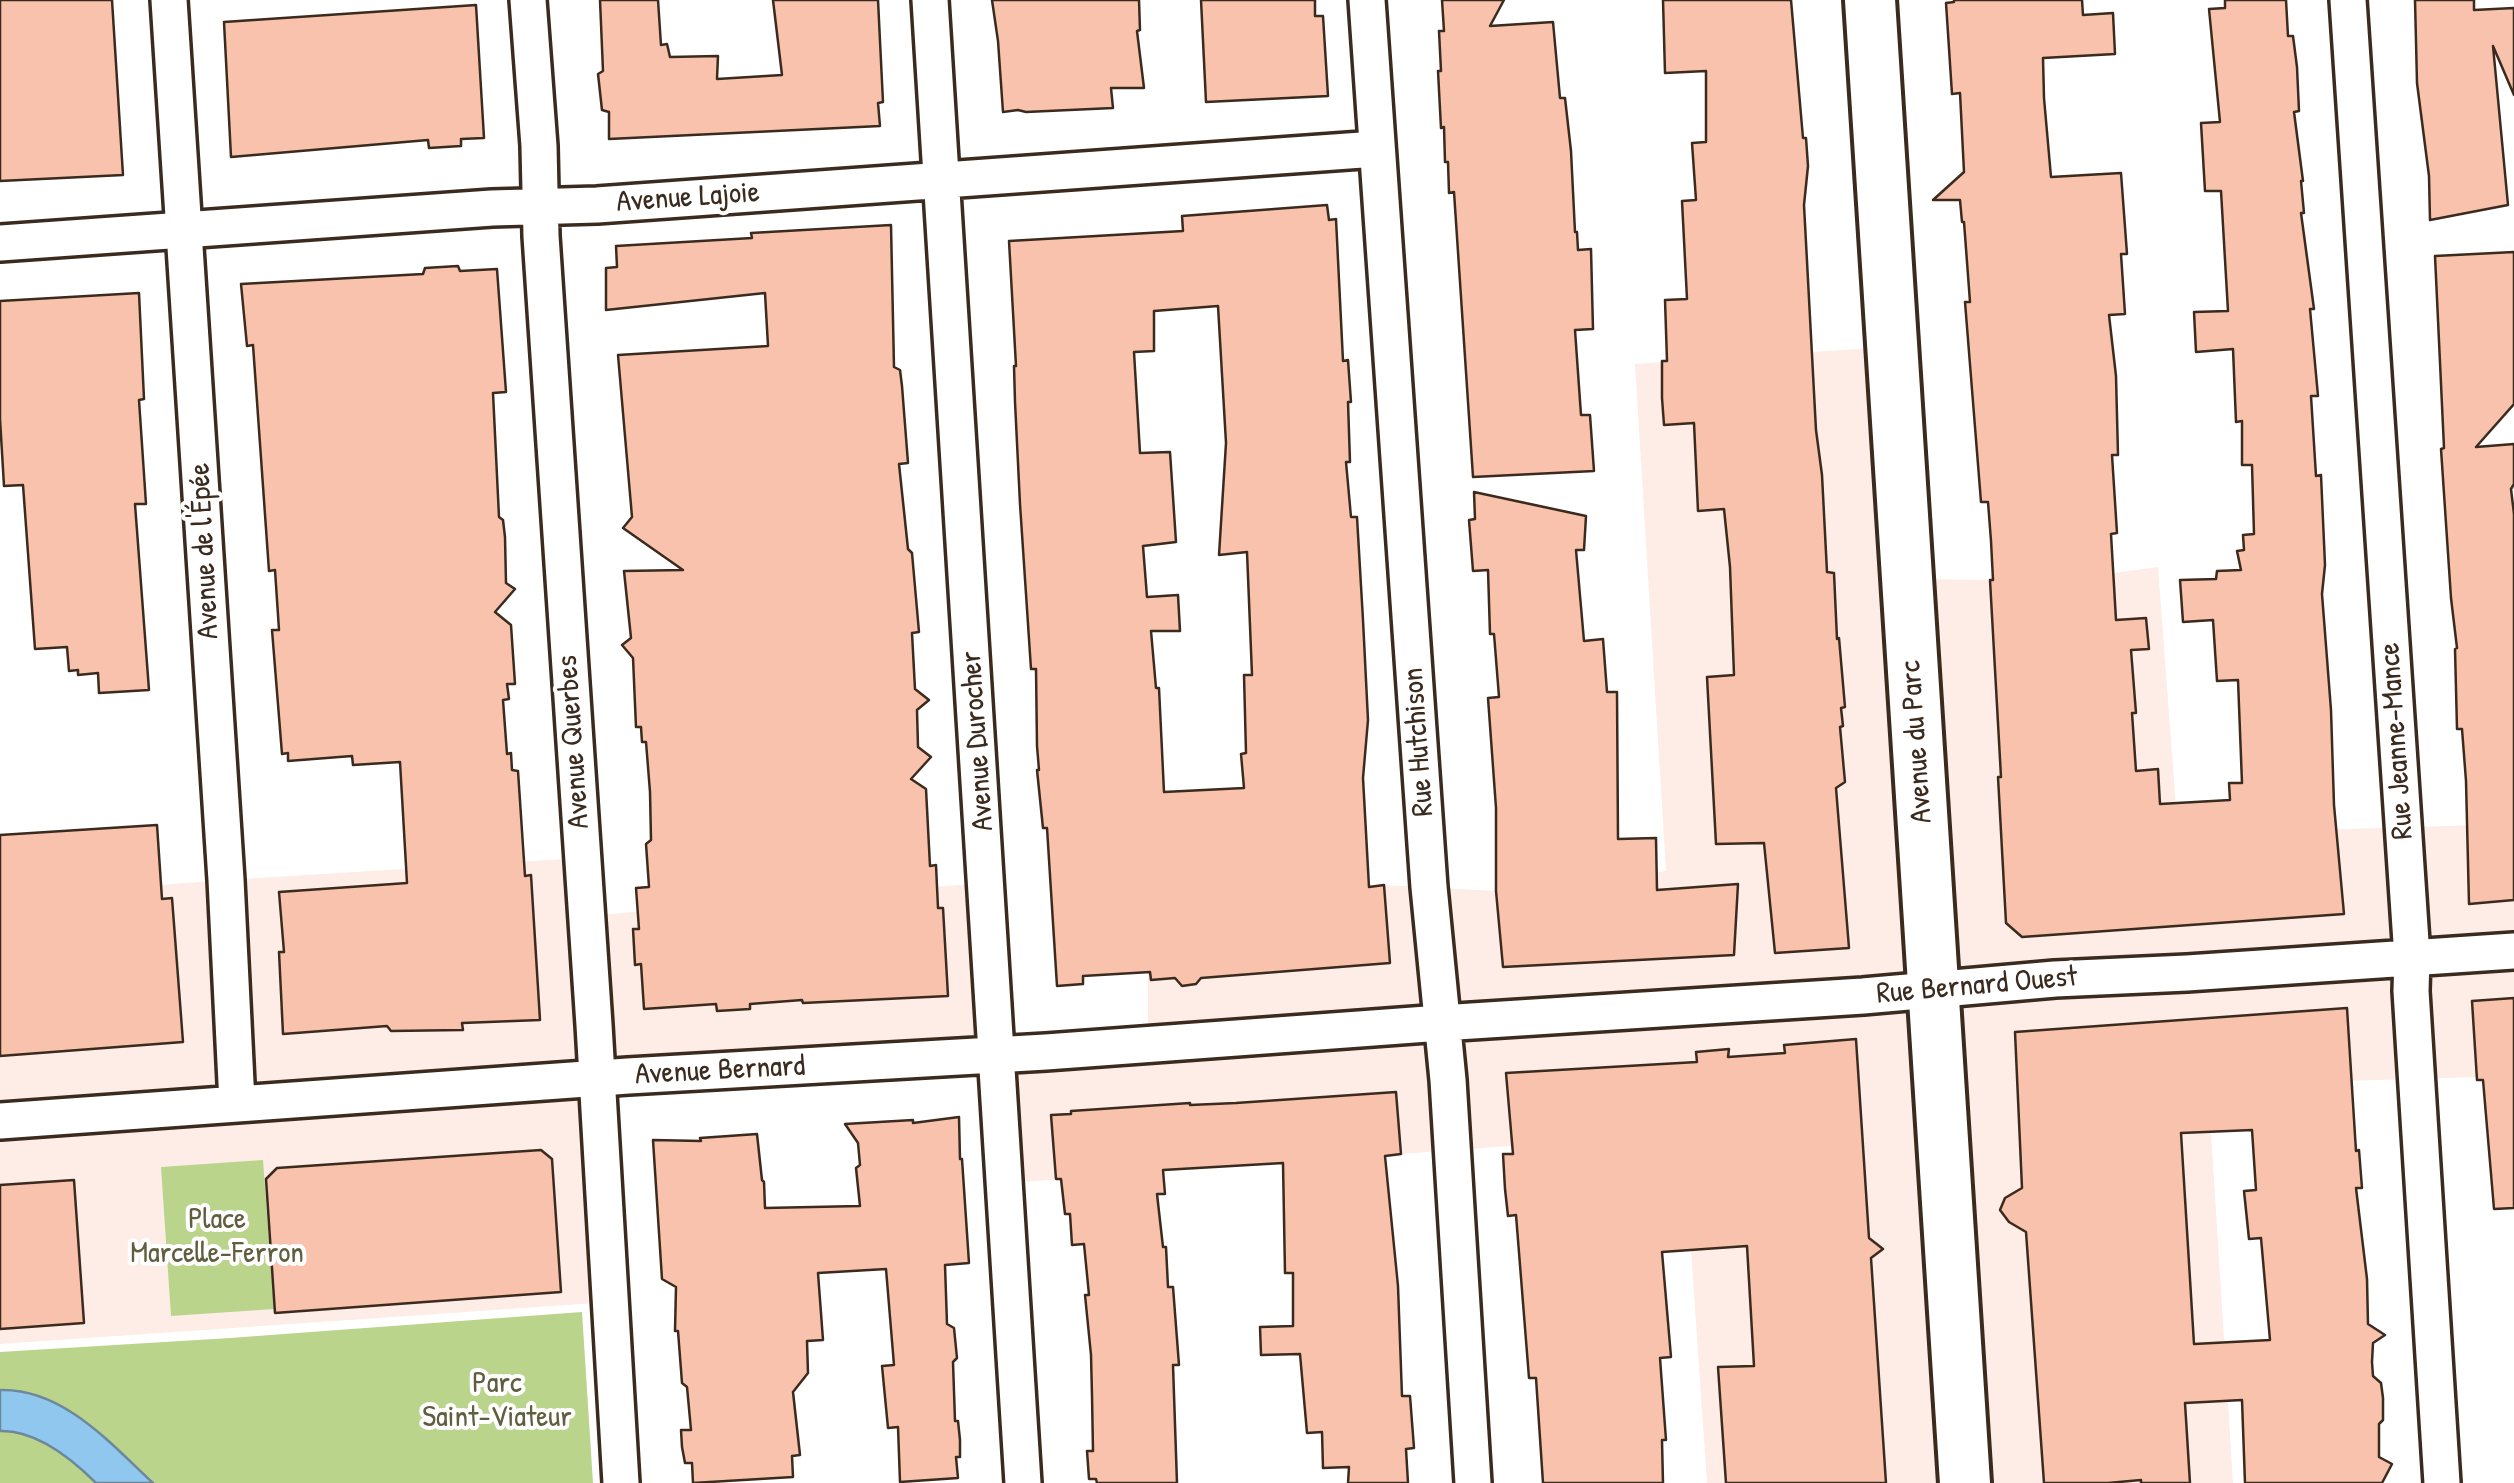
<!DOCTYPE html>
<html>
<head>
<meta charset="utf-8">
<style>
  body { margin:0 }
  canvas { display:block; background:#fff }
</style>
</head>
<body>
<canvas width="2514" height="1483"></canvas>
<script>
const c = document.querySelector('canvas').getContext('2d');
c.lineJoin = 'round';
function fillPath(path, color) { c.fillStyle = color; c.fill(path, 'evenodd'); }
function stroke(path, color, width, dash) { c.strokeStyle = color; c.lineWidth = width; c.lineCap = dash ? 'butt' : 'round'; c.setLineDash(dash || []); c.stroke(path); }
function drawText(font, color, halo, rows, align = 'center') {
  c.font = font + ' "Patrick Hand",sans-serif'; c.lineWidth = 8; c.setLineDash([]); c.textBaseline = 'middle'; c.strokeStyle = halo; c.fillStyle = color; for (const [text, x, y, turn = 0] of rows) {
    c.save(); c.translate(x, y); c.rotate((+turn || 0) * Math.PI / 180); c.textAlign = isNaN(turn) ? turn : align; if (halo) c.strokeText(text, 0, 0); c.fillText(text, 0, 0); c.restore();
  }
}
const built = new Path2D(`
  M1901,346L1913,579L1993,580L2114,573L2158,567L2178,834L2514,824V1076L2208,1085L2233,1483H1707L1683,1133L1010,1183L997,1062L597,1079L611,1302L0,1344V897L226,880L581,858L586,916L995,882L998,1054L1148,1043V894L1351,889L1384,885L1496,891L1666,871L1635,364Z`);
const green = new Path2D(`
  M263,1160L274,1309L171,1316L161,1167Z
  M582,1312L593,1483H0V1352L230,1338Z`);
const water = new Path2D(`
  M0,1390C63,1388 111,1444 153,1483H96C72,1459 36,1430 0,1431Z`);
const building = new Path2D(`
  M0,0H112L123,175L0,181Z
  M600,0H658L661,45L667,44L670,57L718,56L717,79L782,75L773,0H878L883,102L878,103L880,126L609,139V112L602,110L598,74L603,71Z
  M992,0H1139L1140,30L1137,31L1144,88H1111L1113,108L1026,112L1018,110L1003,112L998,41Z
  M1201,0H1315V16H1323L1328,96L1206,102Z
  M1442,0H1504L1490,26L1553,22L1560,98H1565L1571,151L1575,232H1577L1578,250L1591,249L1593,329L1575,330L1581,415H1590L1594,471L1473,477L1454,192L1449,193L1448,162H1445L1444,127L1441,128L1438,71H1441L1439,31H1444Z
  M1663,0H1791L1803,138H1806L1808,166L1804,205L1816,430L1822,475L1827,572L1834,573L1837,639L1839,638L1845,707L1841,708L1843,726L1840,727L1845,782L1836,788L1849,948L1775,953L1764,843L1716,844L1707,677L1734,675L1730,567L1724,509L1698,511L1694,423L1664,425L1662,398V361H1667L1665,300L1687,299L1682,201L1696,200L1692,143L1706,142V71L1665,73Z
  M1954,0H2082L2083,15L2113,13L2115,54L2043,58L2044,98L2051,177L2121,173L2127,254H2121L2125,314L2109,315L2116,376L2118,455H2112L2117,533L2111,534L2116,620L2146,618L2149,649L2131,650L2136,713H2132L2136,771L2158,769L2160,804L2230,800L2229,783H2242L2238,680L2217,681L2213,620L2183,622L2180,580L2216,579L2217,571L2241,570L2237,551L2244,550L2243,535L2254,534L2252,465H2242V421L2236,422L2233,349L2196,352L2194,312L2228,311L2221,191H2205L2201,123L2220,122L2209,9L2225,8V0H2286L2288,36H2293L2297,67L2299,111L2294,112L2303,181H2301L2304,213H2301L2314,309H2310L2318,396H2311L2316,476L2321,475L2325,565L2322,594L2331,710L2334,805L2344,914L2022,937L2006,923L1998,777H2001L1990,580H1993L1991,541L1988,502H1981L1965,302H1970L1964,222H1962L1960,200H1933L1964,172L1960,93L1952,94L1946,3L1954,2Z
  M2415,0H2474V10L2514,8V95L2493,46L2508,205L2430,220L2429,176L2417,83Z
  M476,5L484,138L461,139V146L429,148L428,140L231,157L224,22Z
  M1327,205L1329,220L1336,219L1343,361L1348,360L1351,402H1348L1350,462H1346L1351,517H1357L1363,620L1368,720L1363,778L1369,887L1384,885L1390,963L1201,978L1196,984L1182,986L1175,978L1151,980L1150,972L1083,976V984L1057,986L1047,828H1043L1037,770H1039L1037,746L1036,669H1031L1020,504L1015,402L1014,366H1016L1009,241L1183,231L1182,216ZM1218,306L1226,443L1219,555L1247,552L1252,675H1244L1246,753L1241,754L1244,788L1164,792L1159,688H1156L1151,631H1180L1178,595L1147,597L1143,546L1176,542L1170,452L1140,453L1134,352L1154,351V311Z
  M891,225L894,367L900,370L902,386L908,463L899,464L908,549L912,553L919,632L912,633L915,689L929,700L917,710L918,747L931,757L911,779L926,789L930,866L936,865L938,908H943L948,996L803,1003L802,1000L750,1004V1009L717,1011L716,1004L644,1009L641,964L635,965L633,929H639L636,888L649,887L646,844L651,840L650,792L646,742H642L641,727H636L633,658L622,645L631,638L624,571L683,570L623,528L632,517L618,355L768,346L765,293L606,310V268L617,267L616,246L752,238L751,233Z
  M2514,252V404L2476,447L2514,444V484L2511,489L2514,514V900L2469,904L2466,781L2462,729H2457L2455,649L2457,648L2451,598L2441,449L2444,448L2435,256Z
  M458,266L460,271L497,269L506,392L493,393L499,517L503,520L505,537L506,583L515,589L495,612L511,625L515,684H507L509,699L503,700L507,754L511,753L512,770L518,771L525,876L531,875L540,1020L462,1023L463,1030L391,1031L387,1026L283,1034L279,952H284L279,892L407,883L400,762L353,765L352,756L288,761V753L282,754L272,630H279L275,570L269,571L253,345L247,346L241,284L423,274L425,268Z
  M139,293L144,399L139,400L146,504H135L149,690L99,693L98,673L78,675V670L69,671L67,647L35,649L23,485L4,486L0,419V301Z
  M1474,492L1586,516L1584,550H1576L1584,641L1603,639L1607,692H1617L1618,839L1656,838L1657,890L1738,884L1734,955L1503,967L1496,891V808L1488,698L1499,697L1494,634H1490L1488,570L1473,571L1469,520L1475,519Z
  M157,825L162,899L172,898L183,1042L0,1056V835Z
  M2514,998V1208L2494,1209L2483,1080H2477L2472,1001Z
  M2347,1008L2356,1151L2359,1150L2362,1188H2356L2367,1279L2368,1324L2385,1335L2373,1343L2372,1362L2373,1376L2381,1383L2383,1398V1420L2379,1424V1457L2392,1464L2382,1483H2245L2242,1400L2185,1403L2190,1483H2141V1480L2108,1483H2044L2026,1232L2009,1222L2000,1210L2005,1198L2022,1188L2015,1032ZM2252,1130L2256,1190L2244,1191L2249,1239L2261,1238L2270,1340L2194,1344L2181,1133Z
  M1856,1039L1869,1238L1883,1249L1871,1258L1886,1483H1726L1718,1367L1754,1366L1747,1246L1662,1252L1671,1357L1660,1358L1666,1440H1662L1663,1483H1543L1536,1378H1529L1516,1215L1508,1216L1505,1189L1503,1154H1513L1506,1073L1697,1062L1696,1052L1729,1049L1728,1057L1785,1053L1784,1045Z
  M1396,1092L1401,1154L1385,1156L1398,1286L1402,1396H1410L1414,1448L1406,1449L1408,1483H1348L1349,1467L1323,1468L1322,1432L1307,1433L1300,1354L1261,1355L1260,1327L1293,1326V1273H1285L1283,1163L1163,1170L1165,1194H1157L1163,1247H1166L1168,1287H1173L1179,1365H1173L1177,1483H1097L1096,1479H1089L1087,1451H1093L1092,1396L1091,1355L1085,1295H1089L1084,1244L1072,1245L1070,1214H1065L1061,1179H1056L1051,1115L1071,1114V1111L1190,1103V1105L1236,1103Z
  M959,1117L960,1159H962L969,1263L945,1265L947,1324L954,1328L957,1358L953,1362L955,1421H958L960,1440V1457H956L958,1478L900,1482L898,1427L888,1428L882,1366L894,1365L886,1269L818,1273L823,1340L807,1341L808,1373L793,1392L800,1455L792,1456L793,1477L693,1483L692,1463H685L682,1447L681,1430H691L687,1387L682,1383L678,1331H675L676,1287L662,1279L653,1140L701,1141L700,1138L757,1134L762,1180L764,1182L765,1208L860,1206L856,1168L860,1165L858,1143L845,1124L913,1120V1123Z
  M541,1150L552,1159L561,1292L275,1313L266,1179L277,1168Z
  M74,1180L84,1323L0,1329V1185Z`);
const minor = new Path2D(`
  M169,0L226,880L237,1103
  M528,0L539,146L541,236L594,1025L621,1483
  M930,0L1023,1483
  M1367,0L1429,887L1448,1080L1473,1483
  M2348,0L2412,957L2411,991L2442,1483
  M0,243L492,208L597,205L1376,149
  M0,1121L628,1076L1046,1052L1441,1023L1863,996L2055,979L2187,973L2514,951`);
const secondary = new Path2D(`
  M1870,0L1965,1483`);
const streetNames = [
  ["Avenue Lajoie",688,198,-4],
  ["Avenue de l'Épée",205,551,-93],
  ["Avenue Durocher",978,741,-94],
  ["Rue Jeanne-Mance",2397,741,-94],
  ["Avenue Querbes",574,742,-94],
  ["Rue Hutchison",1419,742,-94],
  ["Avenue du Parc",1917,742,-94],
  ["Rue Bernard Ouest",1977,986,-5],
  ["Avenue Bernard",720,1071,-3]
];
const parkNames = [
  ["Place",217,1220],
  ["Marcelle-Ferron",217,1254],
  ["Parc",497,1384],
  ["Saint-Viateur",497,1418]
];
fillPath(built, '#fdede6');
fillPath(green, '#bbd48b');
fillPath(water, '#8fc7ee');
stroke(water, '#6d889b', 2.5);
fillPath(building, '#f8c2ac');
stroke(building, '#3b2a1e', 2.5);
stroke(minor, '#3b2a1e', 42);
stroke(secondary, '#3b2a1e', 58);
stroke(minor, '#fff', 35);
stroke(secondary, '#fff', 50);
drawText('30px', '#3b2a1e', '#fff', streetNames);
drawText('30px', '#615d3f', '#fff', parkNames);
</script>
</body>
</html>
